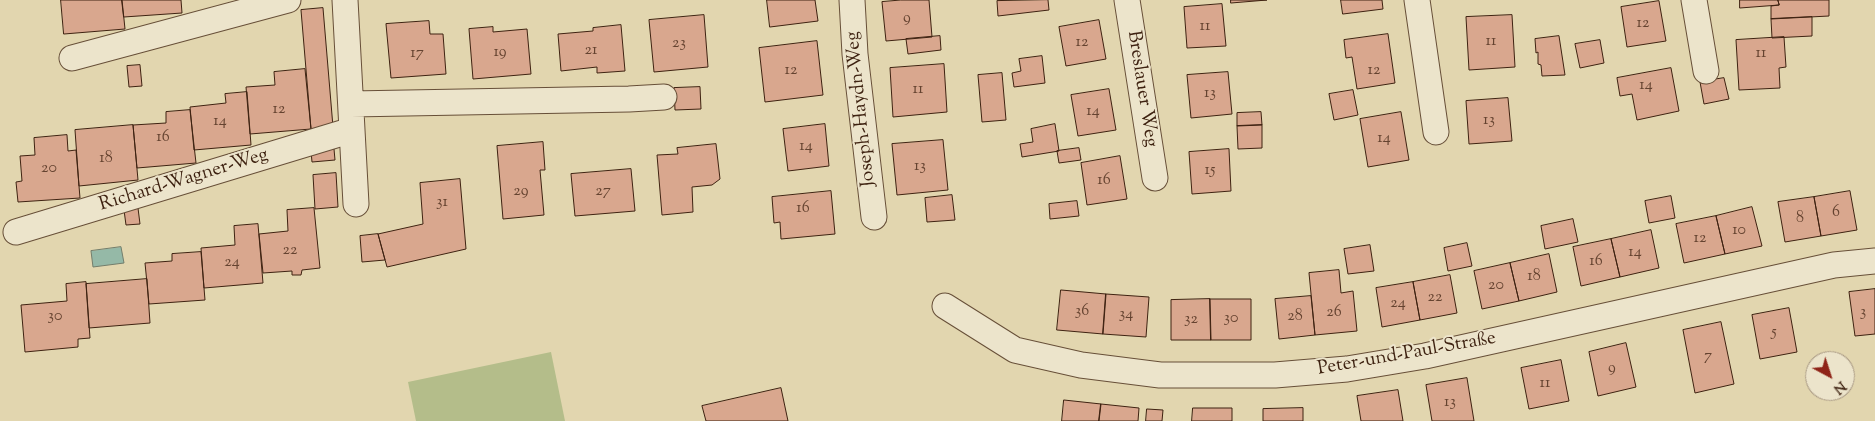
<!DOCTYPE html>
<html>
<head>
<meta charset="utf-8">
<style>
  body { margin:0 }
  #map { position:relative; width:1875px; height:421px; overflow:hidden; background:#e2d6af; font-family:"Sorts Mill Goudy",serif }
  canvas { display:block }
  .north { position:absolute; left:1805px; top:351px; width:50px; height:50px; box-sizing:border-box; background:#ece4cb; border:1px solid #a69681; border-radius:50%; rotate:140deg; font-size:14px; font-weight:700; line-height:20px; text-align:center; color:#3e2211 }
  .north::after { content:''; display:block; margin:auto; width:18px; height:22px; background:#8f2418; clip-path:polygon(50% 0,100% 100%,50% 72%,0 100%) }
</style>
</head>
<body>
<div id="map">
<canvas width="1875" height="421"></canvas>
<div class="north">N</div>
</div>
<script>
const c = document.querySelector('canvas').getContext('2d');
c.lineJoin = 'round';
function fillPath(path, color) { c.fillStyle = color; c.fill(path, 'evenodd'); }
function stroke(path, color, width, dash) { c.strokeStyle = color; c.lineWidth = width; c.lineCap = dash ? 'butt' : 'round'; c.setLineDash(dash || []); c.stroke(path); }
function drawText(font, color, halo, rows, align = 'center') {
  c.font = font + ' "Sorts Mill Goudy",serif'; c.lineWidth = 4; c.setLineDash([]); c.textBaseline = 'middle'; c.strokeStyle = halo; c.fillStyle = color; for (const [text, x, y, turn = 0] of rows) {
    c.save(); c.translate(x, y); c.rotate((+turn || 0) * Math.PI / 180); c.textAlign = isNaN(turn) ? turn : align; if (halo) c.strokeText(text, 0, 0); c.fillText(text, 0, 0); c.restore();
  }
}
const green = new Path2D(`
  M551,352L565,421H416L408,382Z`);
const water = new Path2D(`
  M121,247L124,263L93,267L91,251Z`);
const building = new Path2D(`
  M61,0H122L125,29L64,34Z
  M122,0H181L182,13L124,17Z
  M767,0H815L818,21L770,27Z
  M901,0H929L932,37L886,41L882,2Z
  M1048,0L1049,10L998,16L997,1Z
  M1231,0H1267L1231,3Z
  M1341,0H1382L1383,9L1343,14Z
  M1740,0H1778L1779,5L1740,8Z
  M1778,0H1829V16L1771,19V6L1779,5Z
  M1659,1L1666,41L1627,47L1621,7Z
  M1222,4L1226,46L1187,48L1184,7Z
  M323,8L333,127L311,129L301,10Z
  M704,15L708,67L654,72L649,20Z
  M1512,15L1515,67L1469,70L1466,17Z
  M1812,17V36L1772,38L1771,19Z
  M1099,20L1106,59L1066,66L1059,27Z
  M429,21L430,34H443L446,74L391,78L386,24Z
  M621,25L625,71L597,73V67L561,71L558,34L593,31V28Z
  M493,27V32L527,29L531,74L473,79L469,29Z
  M1388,34L1395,83L1357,89L1352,57L1346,58L1344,40Z
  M940,36L941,50L908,54L906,39Z
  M1559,36L1565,75L1542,76L1541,65L1538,64V52L1536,53L1535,39Z
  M1784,37L1786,67L1779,68L1780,88L1739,90L1736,40Z
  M1600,40L1604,63L1580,68L1575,44Z
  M817,41L823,95L765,102L759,48Z
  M1042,56L1045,83L1014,87L1012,73L1021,71L1019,59Z
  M944,64L947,112L893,117L890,68Z
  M140,65L142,86L129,87L127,66Z
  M1671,68L1679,111L1637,120L1632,94L1620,96L1617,78Z
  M305,69L311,129L250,134L246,87L275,85L274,72Z
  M1228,72L1232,114L1191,118L1187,75Z
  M1002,73L1006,120L982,122L978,75Z
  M1724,78L1729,99L1704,104L1700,82Z
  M700,87L701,109L675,110L674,88Z
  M1109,89L1116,130L1078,136L1071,95Z
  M1353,90L1358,115L1334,120L1329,94Z
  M247,92L251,145L194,150L190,107L226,103L225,94Z
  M1508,98L1512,141L1469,144L1466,101Z
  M190,110L196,163L137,168L133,125L166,123V112Z
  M1261,112L1262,125L1237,126V113Z
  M1401,112L1409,160L1368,167L1360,119Z
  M825,124L829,166L788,171L783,129Z
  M1055,124L1059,151L1022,157L1020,144L1033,142L1031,129Z
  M133,125L138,180L79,186L75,130Z
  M1262,125V148L1238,149L1237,126Z
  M67,135L68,151L76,150L80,198L18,202L16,182L22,181L20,156L35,155L34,138Z
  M943,140L948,190L897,195L892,144Z
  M543,142L545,170H540L544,215L503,219L497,146Z
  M716,144L720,179L712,185L692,187L693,212L662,215L657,155L678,154L677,148Z
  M1079,148L1081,160L1059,163L1057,151Z
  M334,149L335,160L312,162L311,151Z
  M1229,149L1231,191L1192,194L1189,152Z
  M1120,156L1127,199L1087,205L1081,163Z
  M631,169L635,211L575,216L571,174Z
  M336,173L338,207L315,209L313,175Z
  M460,179L466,249L387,267L378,234L423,224L420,183Z
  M831,191L835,234L781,239L780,222L774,223L772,197Z
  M1850,191L1857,230L1821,236L1814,197Z
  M952,195L955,220L927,222L925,198Z
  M1671,196L1675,218L1649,223L1645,201Z
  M1814,197L1821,236L1785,242L1778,202Z
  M1077,201L1079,216L1050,219L1049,204Z
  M1752,207L1762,246L1725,254L1716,216Z
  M138,208L140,224L126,225L124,210Z
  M314,208L320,268L302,270L301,275H292V271L263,273L259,234L288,231L287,210Z
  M1716,216L1725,254L1684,263L1676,224Z
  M1573,219L1578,242L1545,249L1541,226Z
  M258,224L263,283L204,288L201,248L235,245L234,226Z
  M1651,230L1659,268L1620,277L1611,239Z
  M378,234L385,260L362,262L360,236Z
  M1611,239L1620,277L1581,286L1573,247Z
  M1467,243L1472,266L1448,271L1444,248Z
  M1370,245L1374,271L1348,274L1344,249Z
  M201,252L205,300L149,304L145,263L172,261V254Z
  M1549,254L1557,292L1519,301L1510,263Z
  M1510,263L1519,301L1482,309L1474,271Z
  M1339,270L1341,293L1353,291L1357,331L1315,335L1309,273Z
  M1450,275L1457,313L1420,320L1413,282Z
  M147,279L150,323L89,328L86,284Z
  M86,282L90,338L78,339V347L25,352L21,305L67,301L66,284Z
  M1413,282L1420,320L1382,327L1376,288Z
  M1875,289V334L1855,336L1849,292Z
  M1061,290L1106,294L1103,334L1057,330Z
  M1106,294L1149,297L1146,337L1103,334Z
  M1311,296L1315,335L1279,339L1275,299Z
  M1210,299L1211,340H1171V300Z
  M1210,299H1251V340H1211Z
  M1789,308L1797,352L1760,359L1752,315Z
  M1721,322L1734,384L1695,393L1683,330Z
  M1626,343L1636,387L1598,396L1589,352Z
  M1561,360L1569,401L1529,409L1521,368Z
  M1467,378L1474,421H1432L1426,385Z
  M781,388L788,421H706L702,406Z
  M1398,390L1403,421H1361L1357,396Z
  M1064,400L1101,404L1099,421H1062Z
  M1101,404L1139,408L1138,421H1099Z
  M1193,408H1232V421H1192Z
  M1303,408V421H1263V409Z
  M1147,409L1163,410L1162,421H1146Z`);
const street = new Path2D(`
  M345,0L356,204
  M852,0L855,54L874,217
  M1127,0L1155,178
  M1417,0L1436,132
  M1694,0L1706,71
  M72,58L288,0
  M351,104L629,99L664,97
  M16,232L352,130
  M945,306L1015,350L1081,365L1160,375H1275L1347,369L1425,356L1834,265L1875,261`);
const numberNames = [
  ["9",907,19],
  ["12",1643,24],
  ["11",1205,27],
  ["11",1491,42],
  ["12",1082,43],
  ["23",679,44],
  ["21",591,51],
  ["19",500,53],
  ["17",417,54],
  ["11",1761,54],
  ["12",791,71],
  ["12",1374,71],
  ["14",1646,86],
  ["11",918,90],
  ["13",1210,94],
  ["12",279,110],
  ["14",1093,112],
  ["13",1489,121],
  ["14",220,122],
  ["16",163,138],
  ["14",1384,139],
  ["14",806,147],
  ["18",106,159],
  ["13",920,167],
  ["20",49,169],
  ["15",1210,171],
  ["16",1104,181],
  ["29",521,192],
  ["27",603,192],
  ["31",442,203],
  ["16",803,209],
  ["6",1836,213],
  ["8",1800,219],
  ["10",1739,231],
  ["12",1700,239],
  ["22",290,251],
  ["14",1635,253],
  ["16",1596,262],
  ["24",232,263],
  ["18",1534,277],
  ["20",1496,286],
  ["22",1435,298],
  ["24",1398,304],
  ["36",1082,312],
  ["26",1334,313],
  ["3",1863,313],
  ["34",1126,315],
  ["30",55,317],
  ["28",1295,317],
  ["30",1231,319],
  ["32",1191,320],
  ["5",1774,333],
  ["7",1708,357],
  ["9",1612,369],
  ["11",1545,384],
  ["13",1450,403]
];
const streetNames = [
  ["Breslauer Weg",1141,89,81],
  ["Joseph-Haydn-Weg",862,109,-96],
  ["Richard-Wagner-Weg",184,181,-17],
  ["Peter-und-Paul-Straße",1407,355,-10]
];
fillPath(green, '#b4bd8a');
fillPath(water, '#95b9a7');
stroke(water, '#727d6b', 1);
fillPath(building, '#d9a78e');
stroke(building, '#3e2211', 1);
stroke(street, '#674f38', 27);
stroke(street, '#ece4cb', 25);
drawText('16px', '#654330', null, numberNames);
drawText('19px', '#3e2211', '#ece4cb', streetNames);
</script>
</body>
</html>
